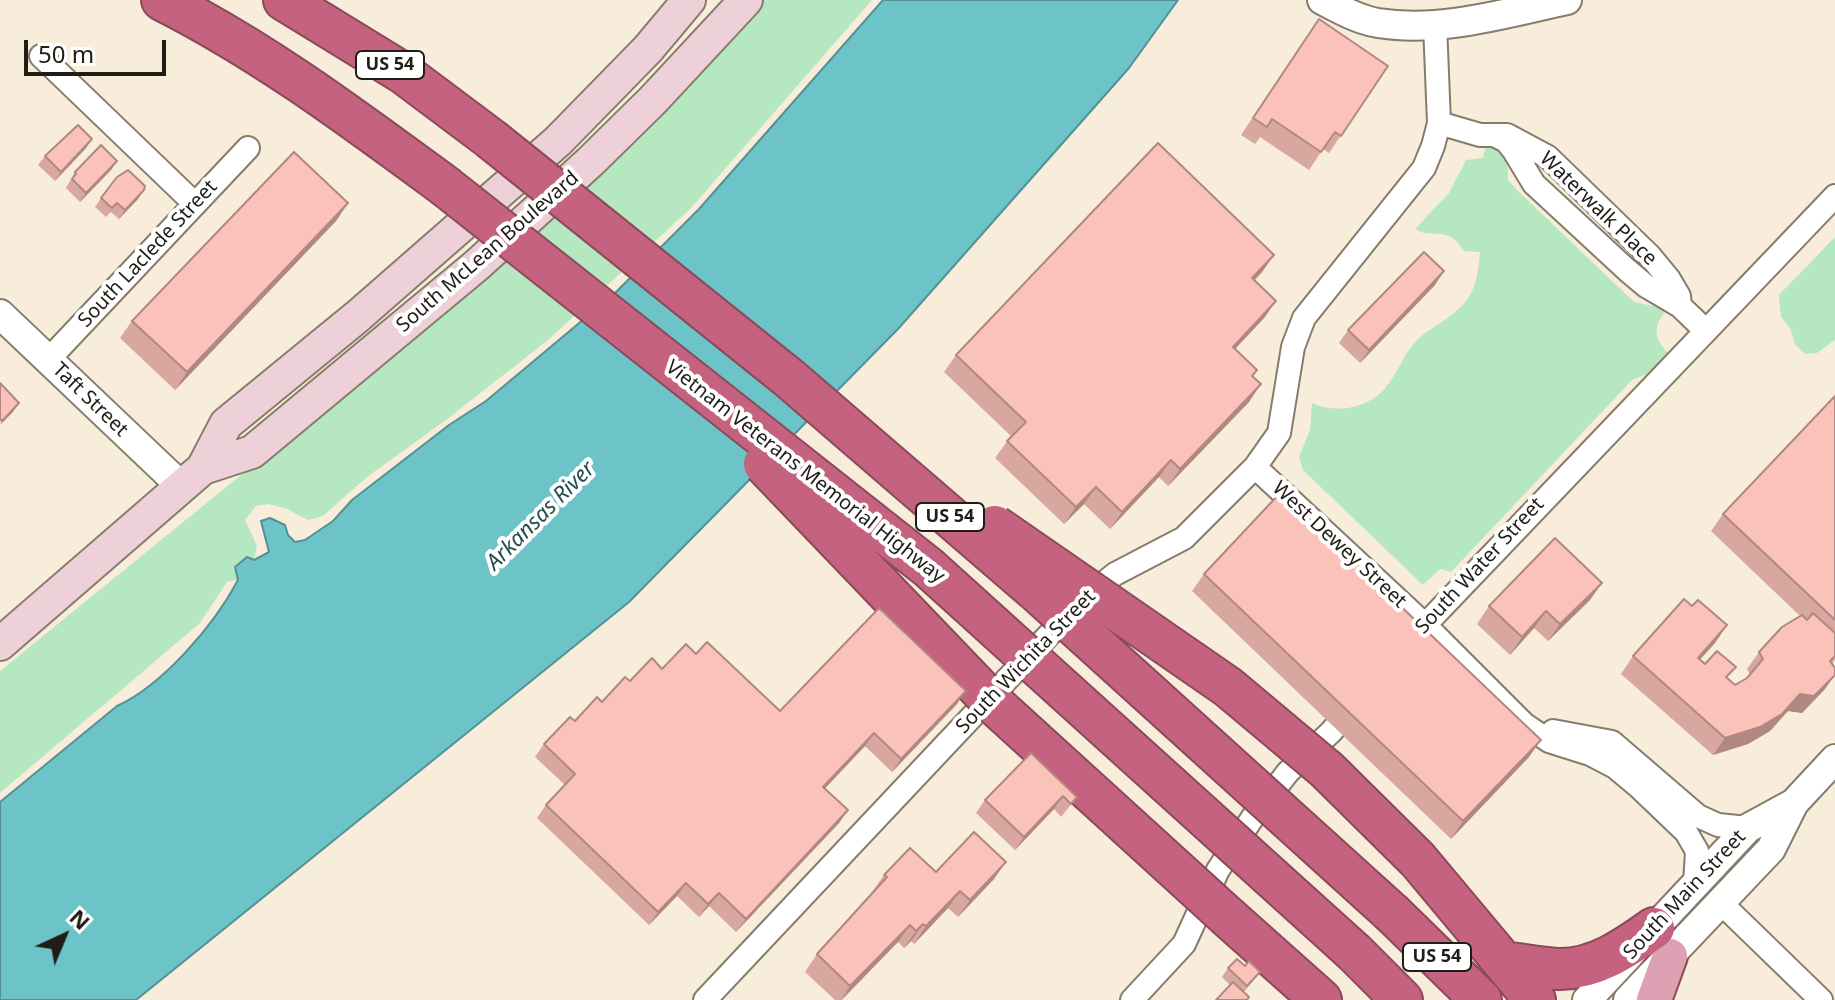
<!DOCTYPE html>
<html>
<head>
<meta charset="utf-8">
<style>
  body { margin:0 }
  #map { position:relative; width:1835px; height:1000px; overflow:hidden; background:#f8edda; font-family:"Noto Sans",sans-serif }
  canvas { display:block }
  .north { position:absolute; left:24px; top:896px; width:80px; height:80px; -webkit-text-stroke:6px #fff; paint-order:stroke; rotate:44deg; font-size:22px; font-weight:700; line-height:32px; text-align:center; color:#201d16 }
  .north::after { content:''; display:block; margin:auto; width:28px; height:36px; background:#201d16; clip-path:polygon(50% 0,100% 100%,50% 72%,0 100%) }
  .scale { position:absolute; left:24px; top:40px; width:142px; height:36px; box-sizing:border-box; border:4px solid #201d16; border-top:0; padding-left:10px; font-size:24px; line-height:28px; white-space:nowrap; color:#201d16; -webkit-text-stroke:6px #fff; paint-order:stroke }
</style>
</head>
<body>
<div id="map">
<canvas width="1835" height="1000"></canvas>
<div class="north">N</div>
<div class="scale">50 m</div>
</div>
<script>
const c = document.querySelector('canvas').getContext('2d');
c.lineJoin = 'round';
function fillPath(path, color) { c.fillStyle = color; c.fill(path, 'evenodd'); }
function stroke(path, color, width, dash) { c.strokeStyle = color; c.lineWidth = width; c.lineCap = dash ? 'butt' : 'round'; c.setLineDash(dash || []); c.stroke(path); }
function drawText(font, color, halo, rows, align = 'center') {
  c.font = font + ' "Noto Sans",sans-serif'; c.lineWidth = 8; c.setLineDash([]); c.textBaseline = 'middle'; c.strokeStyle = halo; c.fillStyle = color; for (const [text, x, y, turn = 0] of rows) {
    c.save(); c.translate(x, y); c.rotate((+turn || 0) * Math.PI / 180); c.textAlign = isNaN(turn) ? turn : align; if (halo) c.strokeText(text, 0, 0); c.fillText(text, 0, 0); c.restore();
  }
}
const green = new Path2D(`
  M759,0H872L691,208L548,340L446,420L367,477L323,516L308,520L287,509L268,504L256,506L245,520L257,546L254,560L247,557L238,580L227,582L200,623L0,793V671L332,401Z
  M1486,145C1507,150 1508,162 1508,180L1517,190L1634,302L1667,309C1653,326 1653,338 1669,354L1651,372L1632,380L1451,572L1440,569L1423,585L1303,470L1299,457L1310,430L1312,403C1338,415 1372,408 1389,383C1399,370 1404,354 1415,342C1422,334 1432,329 1440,323C1472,302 1477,289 1480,252L1464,251C1447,223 1433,241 1415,229L1449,193L1466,160L1483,158Z
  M1835,237V340L1817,353L1805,354L1795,344L1790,328L1781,317L1779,295Z`);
const water = new Path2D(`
  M883,0H1178L1129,68L898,329L629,602L136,1000H0V802L117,706C163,685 215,624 238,580L235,567L247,557L254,560L269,552L261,521L270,518L285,525L288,535L295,542L305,540L333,521L352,500L449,425L486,401L615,293L699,209Z`);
const minor = new Path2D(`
  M41,56L195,204
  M1439,123L1480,135H1507L1548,157L1650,256L1669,279L1679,296L1680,306
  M1496,136L1506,141L1514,151L1534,184L1627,270L1646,286L1680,306L1705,330
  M48,360L248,148
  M1255,467L1424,624L1524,724L1549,741L1590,754L1615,767L1639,787L1686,832L1697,851L1695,885
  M1404,647L1835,196
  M1553,731L1612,742L1698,816L1718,825L1748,828
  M1721,903L1821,1000
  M705,1000L1079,603L1115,574L1184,538L1255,467L1279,433L1293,347L1304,318L1424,168L1433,146L1439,123L1435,24
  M1132,1000L1184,944L1218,870L1253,817L1288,772L1331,732L1353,706`);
const tertiary = new Path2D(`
  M1322,0C1339,9 1359,20 1378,23C1441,33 1506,13 1567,0
  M0,314L181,486
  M1587,1000L1748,828L1794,803
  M1628,1000L1771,849L1794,803L1835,759`);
const secondary = new Path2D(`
  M203,468L226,424L358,316L558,141L648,49L689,0
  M0,644L203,468L252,452L477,265L591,161L653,100L746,0`);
const primary = new Path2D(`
  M1654,1000L1670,956`);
const motorway = new Path2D(`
  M162,0C263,51 354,119 445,186
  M284,0L403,73L491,139
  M1327,770L1418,860L1535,1000
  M1393,914L1481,1000
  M1229,918L1321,1000
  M1355,953L1402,1000
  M1503,962C1521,964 1540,968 1558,969C1595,970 1626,948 1654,928`);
const motorwayBridge = new Path2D(`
  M491,139L789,378L1035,590L1393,914
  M445,186L929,568L1355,953
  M764,464L995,705L1229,918
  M995,526L1228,687L1327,770`);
const wall = new Path2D(`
  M1307,36L1388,66L1329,153L1323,149L1309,170L1260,137L1255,144L1241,135Z
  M86,148L55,181L38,165L45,156Z
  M117,161L111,170L80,202L66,188L75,172Z
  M144,190L138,199L119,219L111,212L106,217L95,207L101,198Z
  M348,203L336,221L175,390L120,338L132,321Z
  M1274,255L1262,272L1255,280L1276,301L1264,318L1235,349L1257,370L1253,376L1249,402L1168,486L1159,477L1110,529L1084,504L1064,524L995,458L1011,436L944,372L956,355Z
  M1435,285L1360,363L1339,343L1348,330Z
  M1835,396V660L1832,664L1825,689L1802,713L1788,711L1770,731L1748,744L1713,755L1621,674L1633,656L1692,606L1727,625L1715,643L1700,659L1728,678L1735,685L1747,678L1750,674L1747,669L1759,652L1800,616L1711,531L1723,514Z
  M1204,574L1529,757L1451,839L1192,591Z
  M1590,600L1548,641L1534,628L1510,655L1477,624L1489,606Z
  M696,654L780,711L957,704L892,772L865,746L825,788L848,810L839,823L736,932L709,906L699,917L677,896L649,925L537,818L546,805L565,785L535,757L544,744L630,681Z
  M1031,753L1077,797L1061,817L1054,809L1015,850L976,813L985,800Z
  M884,875L994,879L958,917L948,908L914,944L911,941L904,948L898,942L842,1000H835L805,972L817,954L872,892Z
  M1245,966L1260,972L1244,992L1230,985L1222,977L1228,968Z`);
const shadedWall = new Path2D(`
  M92,139L86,148L55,181L61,172Z
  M117,161L111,170L80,202L86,193Z
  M144,190L138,199L119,219L125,210Z
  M348,203L336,221L175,390L187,372Z
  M1274,255L1262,272L1240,295L1252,278Z
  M1444,271L1435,285L1360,363L1369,350Z
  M1276,301L1264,318L1221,364L1233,347Z
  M1261,384L1249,402L1168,486L1180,469Z
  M19,403L13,412L0,425L2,421Z
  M1171,460L1159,477L1110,529L1122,512Z
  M1096,487L1084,504L1064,524L1076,507Z
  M1602,583L1590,600L1548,641L1560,624Z
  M1546,611L1534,628L1510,655L1522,637Z
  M1727,625L1715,643L1686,675L1698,658Z
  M1835,675L1825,689L1802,713L1788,711L1770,731L1748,744L1713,755L1725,738L1800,694Z
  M966,691L957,704L892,772L901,759Z
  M874,733L865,746L814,800L823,787Z
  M1541,740L1529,757L1451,839L1463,821Z
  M1063,796L1054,809L1015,850L1024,837Z
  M848,810L839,823L736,932L746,919Z
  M1006,862L994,879L958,917L970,900Z
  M686,883L677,896L649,925L658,912Z
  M960,891L948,908L914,944L926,926Z
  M719,893L709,906L699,917L708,904Z
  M923,924L911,941L904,948L916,931Z
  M910,925L898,942L841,1000L850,986Z`);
const building = new Path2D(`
  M1319,19L1388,66L1341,136L1335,132L1321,152L1272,119L1267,127L1253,118Z
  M78,125L92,139L61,172L45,156Z
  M1158,143L1274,255L1252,278L1276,301L1233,347L1257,370L1252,376L1261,384L1180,469L1171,460L1122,512L1096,487L1076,507L1007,441L1026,422L956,355Z
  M101,145L117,161L86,193L72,179L76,174L75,172Z
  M294,152L348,203L187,372L132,321Z
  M128,170L145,186L144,190L125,210L117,203L112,208L101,198L117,177Z
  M1424,252L1444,271L1369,350L1348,330Z
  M0,383L19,403L2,421L0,419Z
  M1835,396V620L1723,514Z
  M1281,492L1541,740L1463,821L1204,574Z
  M1555,538L1602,583L1560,624L1546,611L1522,637L1489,606Z
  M1684,599L1692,606L1698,600L1727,625L1698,658L1705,664L1717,651L1736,667L1726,677L1735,685L1747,678L1763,659L1759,652L1782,627L1802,615L1807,620L1813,613L1835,633V656L1830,661L1835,668V675L1814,696L1800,694L1782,714L1760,727L1725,738L1633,656Z
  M879,608L966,691L901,759L874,733L823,787L848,810L746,919L719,893L708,904L686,883L658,912L546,805L575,774L544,744L570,717L575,721L597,697L602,702L625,677L630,681L652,658L662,669L686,644L696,654L707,642L780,711Z
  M1031,753L1077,797L1071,804L1063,796L1024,837L985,800Z
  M974,832L1006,862L970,900L960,891L926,926L923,924L916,931L910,925L850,986L817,954L887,877L884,875L910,848L936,872Z
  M1237,959L1245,966L1249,961L1260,972L1247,986L1228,968Z
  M1233,982L1249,997L1247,1000H1216Z`);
const shields = [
  [390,65,68],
  [950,517,68],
  [1437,957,68]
];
const shieldNames = [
  ["US 54",390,65],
  ["US 54",950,517],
  ["US 54",1437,957]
];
const streetNames = [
  ["Waterwalk Place",1598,209,44],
  ["South McLean Boulevard",488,252,-41],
  ["South Laclede Street",148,254,-47],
  ["Taft Street",90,400,44],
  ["Vietnam Veterans Memorial Highway",805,472,38],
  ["West Dewey Street",1339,545,43],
  ["South Water Street",1480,566,-47],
  ["South Wichita Street",1026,662,-46],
  ["South Main Street",1685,895,-47]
];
const waterNames = [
  ["Arkansas River",541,516,-45]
];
fillPath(green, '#b5e7c1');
fillPath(water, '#6cc3c8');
stroke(water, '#559193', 2);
stroke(minor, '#867c6b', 26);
stroke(tertiary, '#867c6b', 32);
stroke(secondary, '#867c6b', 36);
stroke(primary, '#8b4a5a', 38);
stroke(motorway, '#8b4a5a', 44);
stroke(minor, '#fff', 22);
stroke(tertiary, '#fff', 28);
stroke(secondary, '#eed0d9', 32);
stroke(primary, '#dca1b2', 34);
stroke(motorway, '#c5627f', 40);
stroke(motorwayBridge, '#8b4a5a', 44, []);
stroke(motorwayBridge, '#c5627f', 40);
fillPath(wall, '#d8a79f');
fillPath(shadedWall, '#b08882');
fillPath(building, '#fbc2b9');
stroke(building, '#b08882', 2);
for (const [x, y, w] of shields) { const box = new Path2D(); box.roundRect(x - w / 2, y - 14, w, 28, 6); c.fillStyle = '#fff'; c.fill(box); stroke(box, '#201d16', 2); }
drawText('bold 18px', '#201d16', null, shieldNames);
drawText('20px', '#201d16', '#fff', streetNames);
drawText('italic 22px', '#244d4f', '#fff', waterNames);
</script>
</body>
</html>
